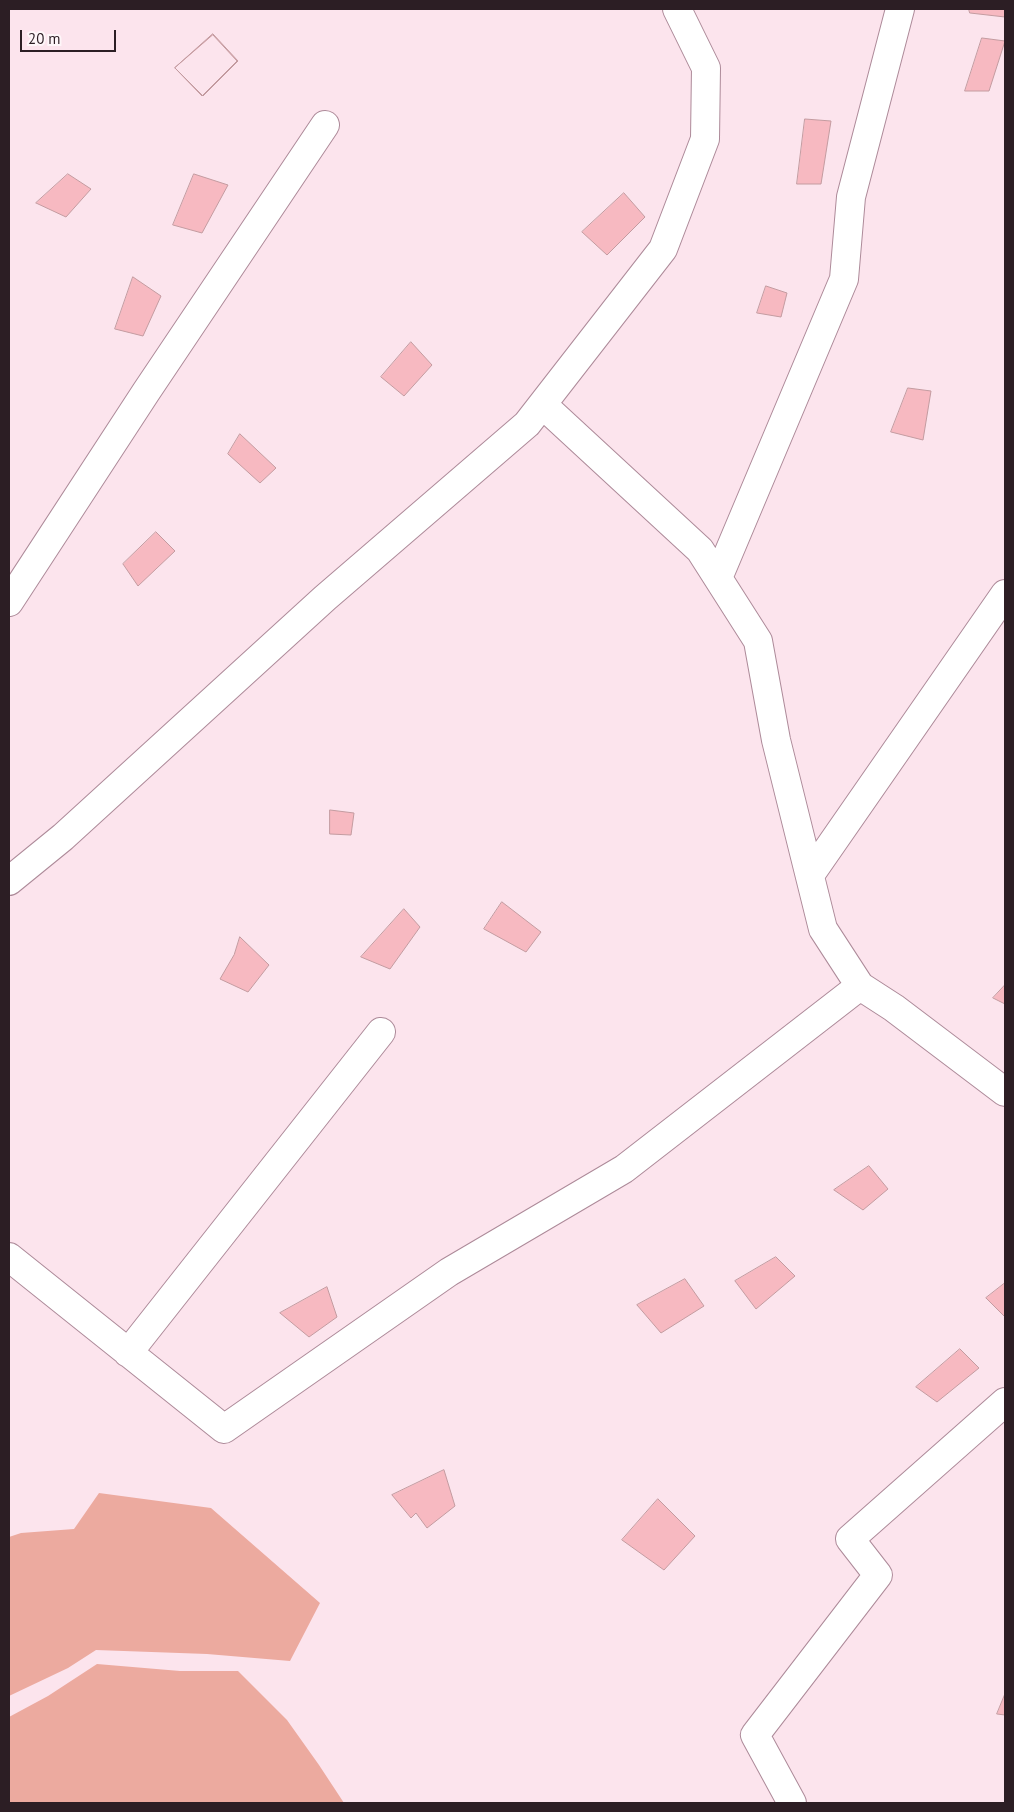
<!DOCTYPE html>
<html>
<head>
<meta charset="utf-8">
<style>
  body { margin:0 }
  #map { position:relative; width:1014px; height:1812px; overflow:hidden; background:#fce4ed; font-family:"PT Sans",sans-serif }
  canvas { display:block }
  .frame { position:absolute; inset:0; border:10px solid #2c1e24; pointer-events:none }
  .scale { position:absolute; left:20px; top:30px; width:96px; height:22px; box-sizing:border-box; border:2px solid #2c1e24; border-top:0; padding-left:6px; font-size:15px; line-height:18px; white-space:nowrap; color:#2c1e24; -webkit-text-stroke:4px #fef6f9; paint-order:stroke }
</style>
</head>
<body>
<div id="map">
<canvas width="1014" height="1812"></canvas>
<div class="frame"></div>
<div class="scale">20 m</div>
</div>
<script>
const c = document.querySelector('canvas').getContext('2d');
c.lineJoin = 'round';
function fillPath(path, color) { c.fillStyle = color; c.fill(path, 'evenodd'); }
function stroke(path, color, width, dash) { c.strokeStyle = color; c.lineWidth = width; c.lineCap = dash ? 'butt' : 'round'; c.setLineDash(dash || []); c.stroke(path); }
const green = new Path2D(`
  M99,1493L211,1508L320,1603L290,1661L207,1654L96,1650L68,1668L9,1696V1537L21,1533L74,1529Z
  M97,1664L180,1671H238L287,1720L319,1765L344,1803H9V1717L48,1696Z`);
const building = new Path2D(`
  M969,9H1005V17L970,13Z
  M213,34L238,61L203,96L175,68Z
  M213,35L237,61L202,96L175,68Z
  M982,38L1005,41L989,91H965Z
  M805,119L831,121L821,184H797Z
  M68,174L91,189L66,217L36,203Z
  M194,174L228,185L202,233L173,225Z
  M624,193L645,217L607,255L582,232Z
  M133,277L161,296L143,336L115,329Z
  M766,286L787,293L781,317L757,313Z
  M411,342L432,365L404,396L381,377Z
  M908,388L931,391L923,440L891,432Z
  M240,434L276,468L260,483L228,454Z
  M156,532L175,551L138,586L123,564Z
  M330,810L354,813L351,835L330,834Z
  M502,902L541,932L526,952L484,929Z
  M404,909L420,927L390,969L361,957Z
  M240,937L269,965L248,992L220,979L234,955Z
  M1005,985V1004L993,998Z
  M869,1166L888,1189L863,1210L834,1190Z
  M776,1257L795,1276L756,1309L735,1281Z
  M685,1279L704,1306L661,1333L637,1305Z
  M1005,1283V1317L986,1298Z
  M327,1287L337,1317L309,1337L280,1313Z
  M960,1349L979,1368L937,1402L916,1387Z
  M444,1470L455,1506L427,1528L416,1513L411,1518L392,1495Z
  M658,1499L695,1536L664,1570L622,1540Z
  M1005,1694V1715L997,1714Z`);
const minor = new Path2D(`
  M543,405L700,550L758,641L776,740L823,929L860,986L894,1008L1005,1092
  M718,578L844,279L851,197L900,9
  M9,602L146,392L325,125
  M810,875L1005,594
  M9,881L63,837L325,598L527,424L663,249L705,139L706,68L677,9
  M9,1257L224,1429L449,1272L624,1169L860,986
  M128,1353L381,1032
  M792,1803L755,1735L878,1575L850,1539L1005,1402`);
fillPath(green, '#ecaa9f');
fillPath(building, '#f7b9c1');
stroke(building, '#c39ba0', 1);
stroke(minor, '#ad8a99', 30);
stroke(minor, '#fff', 28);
</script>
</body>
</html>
